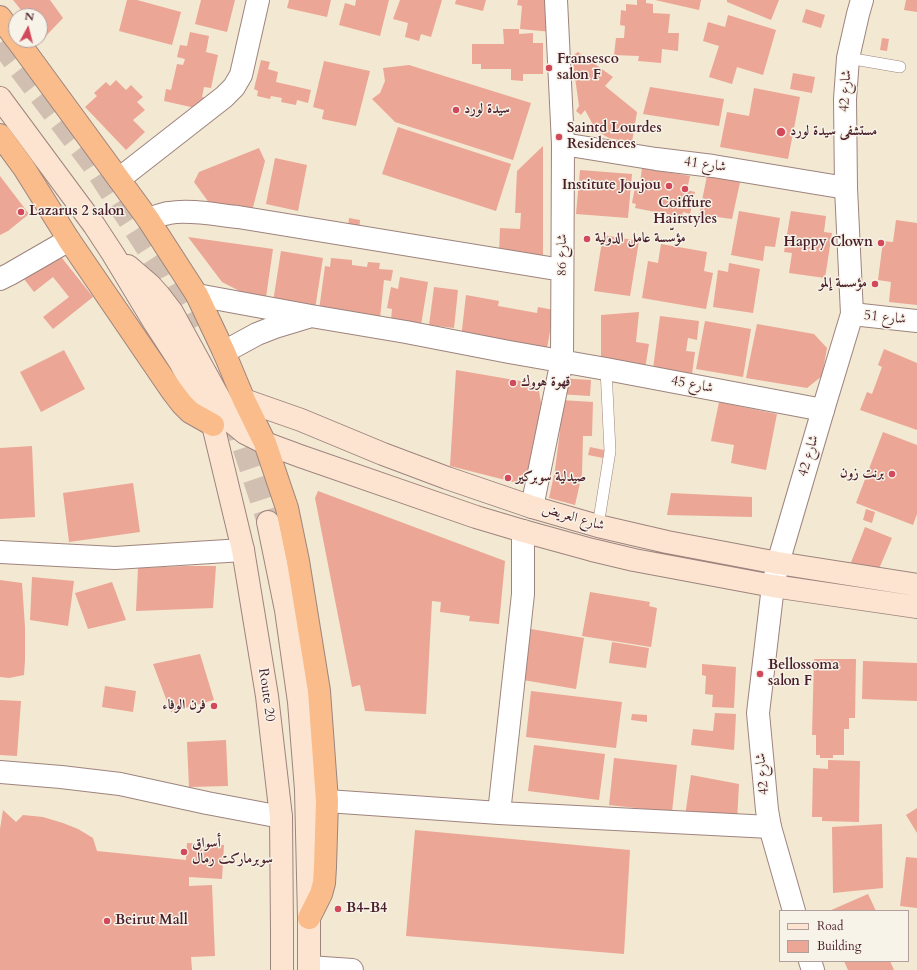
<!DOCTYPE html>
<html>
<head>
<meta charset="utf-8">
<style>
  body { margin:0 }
  #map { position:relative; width:917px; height:970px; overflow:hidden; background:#f3e8d2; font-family:Cardo,serif }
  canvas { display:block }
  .legend { position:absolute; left:779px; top:910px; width:130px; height:52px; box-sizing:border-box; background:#f7f3e8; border:1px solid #b29e9c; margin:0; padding:5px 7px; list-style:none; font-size:12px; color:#4a1f2b }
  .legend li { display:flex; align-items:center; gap:8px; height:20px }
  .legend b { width:20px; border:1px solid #b29e9c }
  .north { position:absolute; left:8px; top:8px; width:40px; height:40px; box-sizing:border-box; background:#f7f3e8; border:1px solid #b29e9c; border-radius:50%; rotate:7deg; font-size:11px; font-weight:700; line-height:16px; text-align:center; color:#4a1f2b }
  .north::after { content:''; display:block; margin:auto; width:14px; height:18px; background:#d1495b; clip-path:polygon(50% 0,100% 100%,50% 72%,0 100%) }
</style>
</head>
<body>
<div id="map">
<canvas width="917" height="970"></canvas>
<ul class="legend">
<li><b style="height:5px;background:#fde4d0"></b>Road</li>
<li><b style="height:11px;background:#eba696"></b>Building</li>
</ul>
<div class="north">N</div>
</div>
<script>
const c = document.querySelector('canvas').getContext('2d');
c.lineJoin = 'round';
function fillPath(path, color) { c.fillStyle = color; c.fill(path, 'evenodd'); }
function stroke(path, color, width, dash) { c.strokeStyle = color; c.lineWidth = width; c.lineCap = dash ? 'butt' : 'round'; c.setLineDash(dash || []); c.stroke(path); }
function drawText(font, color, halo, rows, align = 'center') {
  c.font = font + ' Cardo,Amiri,serif'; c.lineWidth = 3; c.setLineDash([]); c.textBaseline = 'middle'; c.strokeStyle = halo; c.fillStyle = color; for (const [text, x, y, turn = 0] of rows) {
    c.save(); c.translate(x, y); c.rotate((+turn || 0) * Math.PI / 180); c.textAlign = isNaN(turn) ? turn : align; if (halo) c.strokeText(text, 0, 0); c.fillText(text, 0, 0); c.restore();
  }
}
const building = new Path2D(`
  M13,0H50L63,18L43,39L40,35V16H26Z
  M127,0H137L181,12L172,45L119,31Z
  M201,0H235L227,32L195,24Z
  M289,0H331L327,17L287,8Z
  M356,0H389L380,36L339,25L345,3L355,6Z
  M400,0H442L431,37L421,34L419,41L405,37L408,23L393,19Z
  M456,0H486L483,11L455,4Z
  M518,0H555L552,32L520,29L522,6L517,5Z
  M637,0H646V3L653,4V13L670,14L668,33H679L678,51L662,49L661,63L638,61L639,56L614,55L616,38H624L625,26L620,25L621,10L626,11V4L637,5Z
  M655,0H701L699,10Z
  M727,0H779L771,20L727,2Z
  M906,0H917V12L904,10Z
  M806,9L825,15L821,28L802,22Z
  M728,15L776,30L763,75L737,67L732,84L709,77L719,46L703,41L708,22L725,27Z
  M503,29H519V34L533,33V43H543V74H523V81L511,80V69H481V64H472V44H504Z
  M190,32L209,36L206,52L218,55L211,88L204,87L202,97L207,98L204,110L164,101L166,89L171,90L177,64L183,65L185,59L177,57L180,45L187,46Z
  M882,38L889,39L887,51L880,50Z
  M578,52L613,77L605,86L637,112L632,142L609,138L600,133L592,123L585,110L581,115L576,111L579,106L572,56Z
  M261,60L270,62L268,69L278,72L276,82L311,90L308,103L297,100L296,105L281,102L282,98L271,96L270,99L257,96L258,91L254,89Z
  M324,61L370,71L356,126L322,119L324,110L313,107Z
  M409,65L531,103L513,160L395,122L372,99L380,93L385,81L383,68Z
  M793,73L815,77L812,93L790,89Z
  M116,80L126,90L131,85L143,97L137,102L145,110L133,120L145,132L126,150L85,107L97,96L94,93L106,82L110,86Z
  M650,87L724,99L719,126L643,114Z
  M754,88L800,97L788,159L720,147L727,112L749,116Z
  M398,127L511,164L496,211L382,174Z
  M543,146V262L499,254L500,228L520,229L521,213H515L517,171Z
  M259,148L265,161L251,215L215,211L194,182L199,172Z
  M275,158L307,165L298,211L266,204Z
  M642,168L690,176L687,190L695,192L690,214L683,212L682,217L635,208L636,204L632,203L636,182L640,183Z
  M580,170L632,174L628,218L576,214Z
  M708,171L741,178L732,219L717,217L716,224L698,220Z
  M0,176L29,214L8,231L0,235Z
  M739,211L780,218L775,247L765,246L763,261L731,255Z
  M791,211L826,216L824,232L832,233L825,278L789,273L792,253L784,252Z
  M349,218L360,220L359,231L348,229Z
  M896,220L917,223V305L889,302L891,282L878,280L883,241L893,242Z
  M603,235L639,241L630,296L594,291Z
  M188,237L273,249L265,304L222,282Z
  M661,244L707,252L704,271L713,273L706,309L642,298L648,261L658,263Z
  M281,251L323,258L315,309L273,302Z
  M58,253L93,297L53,329L43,317L69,297L53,277L34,292L24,279Z
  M331,258L352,260V265L367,267L368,262L380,263L379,269L393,270L391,281L384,280L380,318L319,310L325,266L330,267Z
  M729,263L760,269L753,313L713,307L718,270L728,272Z
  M400,277L428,282L421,325L391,320L392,309L387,308L391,287L398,289Z
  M434,287L458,290L454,328L429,325Z
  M466,295L499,301L498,306L537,313L538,307L554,310L547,348L461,338Z
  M639,312L636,342L649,344L645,369L601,362V315Z
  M660,316L699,321L697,340L688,338L686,351L695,352L692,374L653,369Z
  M705,321L751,329L743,377L696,369Z
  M757,324L814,334L827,348L822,376L807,388L746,378Z
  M884,349L917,363V430L860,410L867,392L872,394L882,367L878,365Z
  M64,350L85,389L41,412L20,372Z
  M456,370L532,383L539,391L542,409L529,486L450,466Z
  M559,378L591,380L590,396L558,394Z
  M561,400L593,402L592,436H583L582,474L575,505L549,498L555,470L560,430Z
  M719,402L777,414L766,470L731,463L734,445L711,441Z
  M883,432L917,445V514L913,525L856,503Z
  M32,446L35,517L0,519V448Z
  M590,447L604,450L603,458L588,455Z
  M133,483L140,532L69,542L63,493Z
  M318,491L505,561L499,624L469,621L470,616L440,612L441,602L432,601L426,714L365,711L360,685L352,687L315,498Z
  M671,493L752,497V517L667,515Z
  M866,509L875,512L872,523L863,520Z
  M865,527L892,538L876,576L850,565Z
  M186,566H216L213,608L136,611L138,568Z
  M32,577L74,581L68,626L30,620Z
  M0,580L22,583L25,627V660L24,675L9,678L0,677Z
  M112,582L126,620L88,629L75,593Z
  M590,592L650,602L649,606L657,608L651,647L582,636Z
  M531,629L584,638L576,689L523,680Z
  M612,642L649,648L646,668L609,663Z
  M200,654L214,700L171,712L153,664Z
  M814,659H856L855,718H849V729H844V755H833V758H820V755H816V735H812Z
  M863,661L917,663V701L862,699Z
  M702,664L736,667L734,708L712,707L713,695L705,694L706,676L702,675Z
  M105,686L136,691L133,712L102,707Z
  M531,691L622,702L616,748L526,737Z
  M0,700L21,701L17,756L0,755Z
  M715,713L736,714L734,750L691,745L693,729L713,731Z
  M632,714L647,715V722L631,720Z
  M226,740L228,786L189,787L187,742Z
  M534,745L605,754L599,800L528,791Z
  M614,758L677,765L672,812L609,805Z
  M828,760L860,761L859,822L822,821V817H812L813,768L828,769Z
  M691,775L739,784L737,821L685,816Z
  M917,808V833L906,815Z
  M3,810L16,822L23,815L43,817L63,823L78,829L93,838L97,851L186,860L187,843L224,845L222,879L189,877V886L212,885L215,956L191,957L192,970H0V829Z
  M882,824L883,888L833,893L832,827Z
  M415,830L630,850L624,954L406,936Z
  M906,857L917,858V908L900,906Z
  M868,894L876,911H829Z
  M844,961H890L894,970H848Z`);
const secondaryTunnel = new Path2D(`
  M0,43L93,165L161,270L192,329
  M232,417L240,437L268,522`);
const service = new Path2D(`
  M848,58L900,67
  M598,526L610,451L606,369`);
const minor = new Path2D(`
  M563,144L656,159L713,166L846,188
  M119,179L224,97L234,87L241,75L258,0
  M148,219C155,217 162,214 169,213C189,209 218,215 238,217L562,270
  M0,279L10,274L69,240
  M197,295L311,316L406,332L509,352L606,369L823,410
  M852,314L917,321
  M224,352L257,334L275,327L308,317
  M532,507L562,360L563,144L556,0
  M0,552L115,558L243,550
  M0,772L61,777L120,784L207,803L281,817
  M327,801L499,813L770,827
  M499,813L523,594V531
  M309,967L352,970`);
const tertiary = new Path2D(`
  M794,911L770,827L767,810L758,713L773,586L778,563L823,410L852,314L846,188L845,99L848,58L858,14L862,0
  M810,961L813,970`);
const secondary = new Path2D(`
  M0,98L94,225L113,254L154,322L180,362L213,425L243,550L267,696L281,817L282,930V970
  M128,266L149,284L159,295L172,312L229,416L234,424L245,433L265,443L300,456L476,517L523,531L592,550L634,560L773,586L917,607
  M244,400L301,420L383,454L447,478L532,507L598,526L667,542L778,563L917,585
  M268,522L286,610L299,702L306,790L309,918V970`);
const trunk = new Path2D(`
  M0,17L16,39
  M17,40L148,219L197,295L224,352L244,400L265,443L287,508L298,561L319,691L327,801L325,867L324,883L321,894L309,918
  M0,135L24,168L69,240L172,391L182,404L190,412L213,425`);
const markers = [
  [549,68,4,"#d1495b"],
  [456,110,4,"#d1495b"],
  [781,132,5,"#d1495b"],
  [559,137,4,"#d1495b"],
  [669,186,4,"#d1495b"],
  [685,189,4,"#d1495b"],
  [21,212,4,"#d1495b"],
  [587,239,4,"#d1495b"],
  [881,243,4,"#d1495b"],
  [875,284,4,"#d1495b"],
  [513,383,4,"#d1495b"],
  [892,474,4,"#d1495b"],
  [508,478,4,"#d1495b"],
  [760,674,4,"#d1495b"],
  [214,706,4,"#d1495b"],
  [184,852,4,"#d1495b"],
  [338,909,4,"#d1495b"],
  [107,921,4,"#d1495b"]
];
const poiNames = [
  ["Fransesco",557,60],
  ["salon F",557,76],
  ["سيدة لورد",464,110],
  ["Saintd Lourdes",567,129],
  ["Residences",567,145],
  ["مستشفى سيدة لورد",790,132],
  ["Institute Joujou",661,186,"right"],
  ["Coiffure",685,204,"center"],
  ["Hairstyles",685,220,"center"],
  ["Lazarus 2 salon",29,212],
  ["مؤسّسة عامل الدولية",595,239],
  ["Happy Clown",873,243,"right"],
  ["مؤسسة إلمو",867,284,"right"],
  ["قهوة هووك",521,383],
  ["برنت زون",884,474,"right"],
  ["صيدلية سوبركير",516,478],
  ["Bellossoma",768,666],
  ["salon F",768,682],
  ["فرن الوفاء",206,706,"right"],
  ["أسواق",192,844],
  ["سوبرماركت رمال",192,860],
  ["B4-B4",346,909],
  ["Beirut Mall",115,921]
];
const streetNames = [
  ["شارع 42",846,91,-87],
  ["شارع 41",705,165,8],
  ["شارع 86",563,255,-90],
  ["شارع 51",885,318,6],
  ["شارع 45",692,385,11],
  ["شارع 42",809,456,-74],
  ["شارع العريض",573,518,16],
  ["Route 20",266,695,82],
  ["شارع 42",763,774,-95]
];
fillPath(building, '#eba696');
stroke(secondaryTunnel, '#d1c0b1', 22, [22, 11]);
stroke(service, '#9e847e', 12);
stroke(minor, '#9e847e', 24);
stroke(tertiary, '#9e847e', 24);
stroke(secondary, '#9e847e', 24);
stroke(trunk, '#9e847e', 24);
stroke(service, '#fff', 11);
stroke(minor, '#fff', 22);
stroke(tertiary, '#fff', 22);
stroke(secondary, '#fde4d0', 22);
stroke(trunk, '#f9bc8a', 22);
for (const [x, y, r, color] of markers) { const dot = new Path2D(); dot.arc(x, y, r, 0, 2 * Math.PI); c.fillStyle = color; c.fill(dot); stroke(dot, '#f7f3e8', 1.5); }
drawText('bold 14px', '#4a1f2b', '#f7f3e8', poiNames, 'left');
drawText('14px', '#4a1f2b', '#f7f3e8', streetNames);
</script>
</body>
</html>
